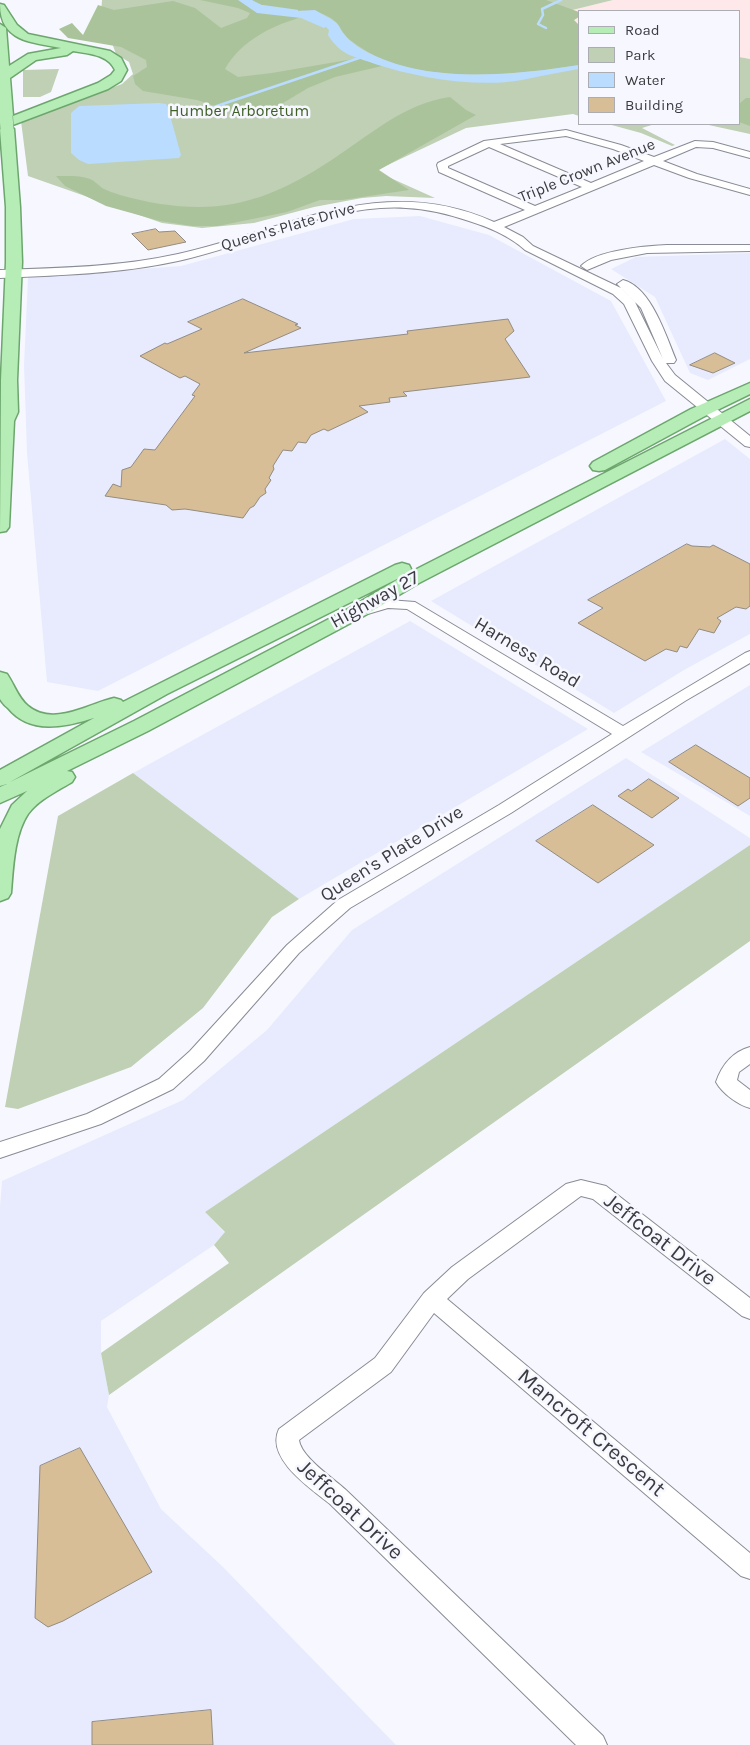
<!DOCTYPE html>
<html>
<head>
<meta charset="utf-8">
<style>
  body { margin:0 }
  #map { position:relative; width:750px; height:1745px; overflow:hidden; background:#f7f8ff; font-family:Karla,sans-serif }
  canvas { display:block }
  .legend { position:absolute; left:578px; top:10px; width:162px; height:115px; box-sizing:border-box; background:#f7f8ff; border:1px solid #acadb3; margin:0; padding:6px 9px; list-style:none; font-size:15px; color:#3b3c41 }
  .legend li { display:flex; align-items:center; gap:10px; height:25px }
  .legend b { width:25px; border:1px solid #acadb3 }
</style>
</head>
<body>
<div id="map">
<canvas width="750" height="1745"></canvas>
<ul class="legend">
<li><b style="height:6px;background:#b6ecb6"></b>Road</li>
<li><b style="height:14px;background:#bfd0b4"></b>Park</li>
<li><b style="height:14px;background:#badcff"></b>Water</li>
<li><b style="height:14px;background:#d8be96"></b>Building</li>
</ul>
</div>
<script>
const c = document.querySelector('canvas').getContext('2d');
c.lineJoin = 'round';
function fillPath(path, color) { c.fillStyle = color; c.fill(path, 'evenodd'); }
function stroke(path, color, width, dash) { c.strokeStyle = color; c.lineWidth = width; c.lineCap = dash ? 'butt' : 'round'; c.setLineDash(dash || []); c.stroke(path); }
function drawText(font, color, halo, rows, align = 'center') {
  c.font = font + ' Karla,sans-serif'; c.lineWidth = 5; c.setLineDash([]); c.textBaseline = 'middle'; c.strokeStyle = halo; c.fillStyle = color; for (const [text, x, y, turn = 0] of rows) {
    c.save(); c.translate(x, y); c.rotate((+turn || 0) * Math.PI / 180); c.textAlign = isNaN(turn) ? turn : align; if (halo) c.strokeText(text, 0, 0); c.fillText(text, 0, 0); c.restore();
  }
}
const built = new Path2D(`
  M420,216L489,235L611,301L666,401L98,691L47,682L27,453L24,365L28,277L181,266L354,219Z
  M750,253V359L708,380L690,373L655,297L611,269L636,257Z
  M725,439L750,459V634L684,670L614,713L431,601Z
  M410,621L588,729L299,899L133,773Z
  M750,685V816L641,752Z
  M626,758L750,838V845L205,1212L225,1233L214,1245L101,1321V1353L109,1395L107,1407L161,1509L223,1567L396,1745H0V1207L2,1181L183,1100L267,1030L352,930Z`);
const education = new Path2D(`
  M613,0H750V59L739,57V11H579V29L551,15Z`);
const green = new Path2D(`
  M102,0H613L552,15L579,29V116L573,114L466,128L375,171L435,198L386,196L362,198L314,207L254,223L202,228L162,223L28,176L21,121L122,84L133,74L129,62L116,54L101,13Z
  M739,57L750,59V134L704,124H739Z
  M59,69L51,92L40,97H23V70Z
  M608,124H655L642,128L675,145L672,146L641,133Z
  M133,773L299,899L272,917L203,1008L131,1067L18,1109L5,1107L58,816Z
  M750,845V941L109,1395L101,1353L229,1263L214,1245L225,1232L205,1212Z`);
const forest = new Path2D(`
  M200,0H546L579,12V17L574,20L579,25V65C524,74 443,82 390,62C375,57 362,49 350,40C343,35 341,27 336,22C325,12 311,10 297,11L298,13L305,16C274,25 242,39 225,69L238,77L272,73L359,58L382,66L335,77L308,88L273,109L263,112L241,115L197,100L143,91L135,84L133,76L147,67L146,60L121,47L68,38L59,29L72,23L83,35L98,5L114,10L173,1L195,8L221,28L247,18L250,13L238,8Z
  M450,97L466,110L476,115L379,170L409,190L342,200H320L287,212L218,226H192L160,221L106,206L65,186L56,176C67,176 80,175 90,179C95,181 98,185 102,188C107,191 115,193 120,195C155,205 197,211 233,204C271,197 305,178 336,157C374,132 404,104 450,97Z
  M746,98H750V126L739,122V104Z`);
const water = new Path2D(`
  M315,10C321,14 329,17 335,22C339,24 340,30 344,34C350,42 362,50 371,54C432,84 515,75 579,65V69C560,72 541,76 522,80C477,88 418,78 375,64C354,56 341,56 328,35L329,30L322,23L297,11Z
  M159,103L166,104L168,108L181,155L179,158L88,164L79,160L71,153V113L79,106Z`);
const stream = new Path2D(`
  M248,0L261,6L297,11
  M546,28L538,24L543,15L542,9L561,0
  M175,115L205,110L359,58`);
const river = new Path2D(`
  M238,0H252L264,7L313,13L330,24L324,28L301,18L257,13Z`);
const building = new Path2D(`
  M156,229L159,232L175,231L186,242L148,250L132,234Z
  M243,299L298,324L295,325L301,328L244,353L408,334L407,331L508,319L514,331L505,339L530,377L403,392L407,396L389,398L390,402L359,406L368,412L328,431L324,429L311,435L306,443L298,442L292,451L283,450L273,466L274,469L269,478L271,480L265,489L266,493L260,497L254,506L250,508L243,518L185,509L172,510L166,505L105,496L113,484L121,487L122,470L131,467L144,449L155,450L195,396L192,395L200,384L185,376L180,378L140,356L165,343L167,344L202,329L188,322Z
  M715,353L735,363L713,373L690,365Z
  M687,544L692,546L710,547L713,545L750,564V606L746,609L736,607L717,618L721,621L714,633L699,629L687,648L680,646L677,652L666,649L645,661L578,623L603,608L588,600Z
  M696,745L750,778V798L738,806L669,762Z
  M649,779L679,798L652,818L618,796L628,789L631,791Z
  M593,805L654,845L598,883L536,841Z
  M80,1448L152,1572L63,1621L48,1627L35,1618L40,1466Z
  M211,1710L213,1745H92V1722Z`);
const minor = new Path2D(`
  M566,130L621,145L654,157L695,141L713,142L750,152V158L713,148L696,147L663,161L697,174L750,189V195L689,178L654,165L504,227L523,237L533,246L621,288L635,302L663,359L641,308L617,284L623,280C651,287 666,336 676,360L674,363H666L675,375L750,436V447L745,446L665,381L652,361L624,304L613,294L525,250C510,236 488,227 469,221C448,214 428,209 406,208C333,203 249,246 178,261C120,274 59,275 0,278V270C59,268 120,267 178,254C287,230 381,171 494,222L525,210L439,172L437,165L438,163L484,141ZM566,136L613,149L644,161L591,183L500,144ZM489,147L582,187L535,206L448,168V166Z
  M667,245H750V251L647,253L611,260L587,270L581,266C596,250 646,246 667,245Z
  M388,600L415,602L623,726L745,653L750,651V663L685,701L511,813L350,908L299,953L204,1061L173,1089L101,1124L0,1158V1142L87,1114L159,1079L190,1051L287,945L338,900L499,805L612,734L407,609L388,608L361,616L356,614L353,611L356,608Z
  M750,1047V1064L739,1072L737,1080L750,1090V1108C738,1105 722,1093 716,1082C722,1065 732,1052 750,1047Z
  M581,1180L606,1186L750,1298V1319L742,1316L593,1199L581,1196L468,1279L447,1299L750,1553V1579L741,1576L434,1313L391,1372L299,1440C301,1457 333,1478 346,1490L603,1736L607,1745H576L330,1504C310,1488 265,1458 279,1429L375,1358L424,1293L452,1267L566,1184Z`);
const major = new Path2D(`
  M0,4L4,5L17,25L28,34L110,51L121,58L127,70L121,81L108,89L10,126L14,129L20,207L22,262L17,380L18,412L14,421L9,527L6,531L0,532L1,380L6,262V207L0,129V120L3,119L0,117V24L6,28L9,66L28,54L61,48C32,42 0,42 0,4ZM73,51C88,54 108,54 115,70L111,75L98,83L13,116L10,78L36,60L67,55Z
  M750,383V394L703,417L605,470L599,471L593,470L590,466L593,462L691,409Z
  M750,399V411L419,583L362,617L148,731L67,771L72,772L75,777L72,782C57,791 38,800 28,814C14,835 13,869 11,893L8,898L0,901V829L12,805L27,791L0,803V787L7,784L0,786V770L94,718C65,727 30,735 8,708C5,706 2,702 0,699C0,692 0,680 0,672L7,674C14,684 18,698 28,706C53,727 88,704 114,698L121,700L123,702L395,565L402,563L409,565L411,569L409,573L167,694L10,782L134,721L348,609L405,575Z`);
const majorBridge = new Path2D(`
  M6,116L7,129`);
const farParknames = [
  ["Humber Arboretum",239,111]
];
const farStreetnames = [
  ["Triple Crown Avenue",587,171,-22],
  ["Queen's Plate Drive",288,227,-16]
];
const streetNames = [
  ["Highway 27",375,600,-29],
  ["Harness Road",527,653,31],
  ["Queen's Plate Drive",392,854,-32]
];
const nearStreetnames = [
  ["Jeffcoat Drive",660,1240,38],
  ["Mancroft Crescent",591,1433,40],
  ["Jeffcoat Drive",350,1510,43]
];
fillPath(built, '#e7ebfd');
fillPath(education, '#fee8e9');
fillPath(green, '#bfd0b4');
fillPath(forest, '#abc39b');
fillPath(water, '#badcff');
stroke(stream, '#badcff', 2.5);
fillPath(river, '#badcff');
fillPath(building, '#d8be96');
stroke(building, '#928c83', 1);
stroke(minor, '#898b95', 2);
stroke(major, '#6ca66d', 3);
fillPath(minor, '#fff');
fillPath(major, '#b6ecb6');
stroke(majorBridge, '#6ca66d', 14, []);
stroke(majorBridge, '#b6ecb6', 13);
drawText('16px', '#3f5f27', '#f7f8ff', farParknames);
drawText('16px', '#3b3c41', '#f7f8ff', farStreetnames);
drawText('19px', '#3b3c41', '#f7f8ff', streetNames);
drawText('22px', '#3b3c41', '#f7f8ff', nearStreetnames);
</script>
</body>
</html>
